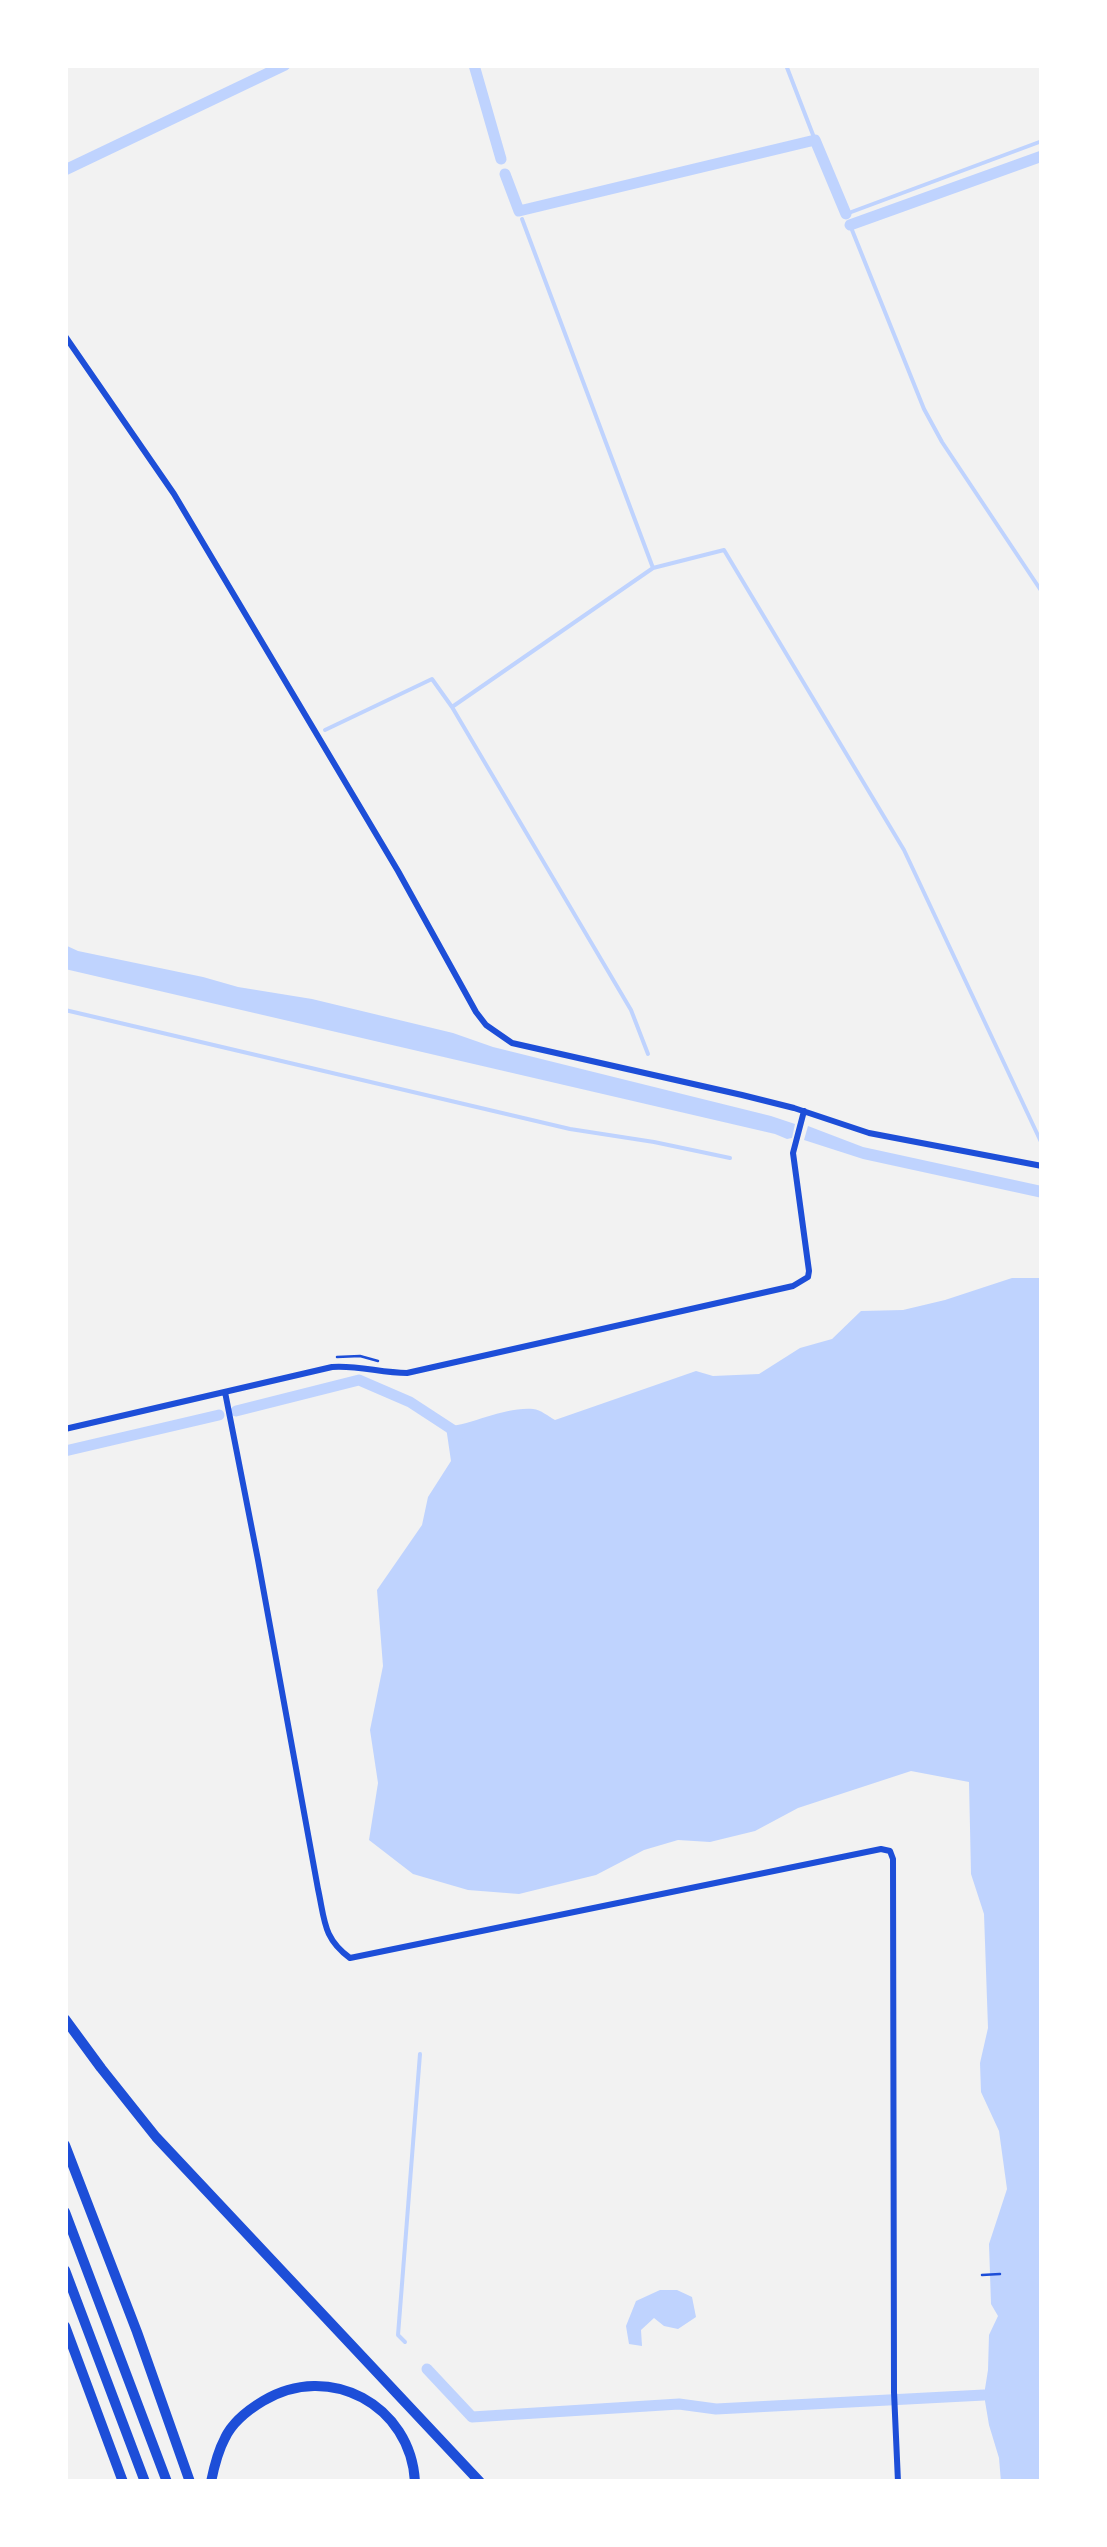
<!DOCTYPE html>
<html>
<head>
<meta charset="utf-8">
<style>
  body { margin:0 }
  #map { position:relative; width:1107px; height:2547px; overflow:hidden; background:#f2f2f2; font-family:"Fira Sans",sans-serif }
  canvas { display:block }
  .frame { position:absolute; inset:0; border:68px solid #fff; pointer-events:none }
</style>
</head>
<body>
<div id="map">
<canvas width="1107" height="2547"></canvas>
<div class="frame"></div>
</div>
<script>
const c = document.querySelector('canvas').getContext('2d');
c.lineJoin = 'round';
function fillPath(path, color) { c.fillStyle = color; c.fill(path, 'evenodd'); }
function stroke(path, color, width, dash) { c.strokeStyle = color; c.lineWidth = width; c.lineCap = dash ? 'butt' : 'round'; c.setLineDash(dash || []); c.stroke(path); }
const water = new Path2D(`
  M65,945L78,951L203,977L238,987L312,999L453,1033L493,1047L771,1116L795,1124L792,1138L787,1139L775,1134L65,969Z
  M808,1126L863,1147L1042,1186V1198L863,1159L804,1140Z
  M1012,1278H1042V2482H1001L999,2458L989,2425L984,2395L988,2370L989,2335L998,2316L991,2304L989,2244L1007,2189L999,2131L981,2092L980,2063L988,2028L984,1914L971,1874L969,1782L911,1771L798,1808L755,1831L710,1842L678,1840L644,1850L596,1875L519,1894L468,1890L413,1874L369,1840L378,1783L370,1730L383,1666L377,1590L422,1525L428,1497L451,1461L446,1427C475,1424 503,1407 533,1409C541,1410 548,1416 555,1420L696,1371L713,1376L759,1374L800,1348L832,1339L861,1311L903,1310L945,1300Z
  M660,2290H677L692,2297L696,2317L678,2329L664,2326L654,2318L641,2330L642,2346L629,2344L626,2326L636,2301Z`);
const stream = new Path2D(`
  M786,65L815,140
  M846,214L1042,141
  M522,219L653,568
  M850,225L924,409L942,442L1042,592
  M325,730L432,679L452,707
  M65,1010L570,1129L654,1142L730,1158
  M648,1054L631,1010L452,707L653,568L724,550L904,850L1042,1144
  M405,2342L398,2335L420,2054`);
const canal = new Path2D(`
  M474,65L501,159
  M65,170L285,65
  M505,174L519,211L815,140L846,214
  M850,225L1042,156
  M236,1411L359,1380L410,1402L459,1434
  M65,1451L219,1415
  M427,2369L472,2417L679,2404L716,2409L984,2395`);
const path = new Path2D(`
  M337,1357L360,1356L378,1361
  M982,2275L1000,2274`);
const minor = new Path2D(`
  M65,336L174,494L398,871L476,1012L486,1025L512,1043L742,1095L794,1108L869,1133L1042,1166
  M225,1392L258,1560L318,1889C325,1921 323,1938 350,1958L881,1849L890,1851L893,1859L894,2392L898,2482
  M65,1429L332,1367C358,1365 381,1373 407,1373L793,1286L808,1277L809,1271L793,1153L804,1111`);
const motorway = new Path2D(`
  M65,2019L101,2068L156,2137L480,2482
  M65,2145L137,2332L190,2482
  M65,2212L167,2482
  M65,2270L145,2482
  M65,2326L123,2482
  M211,2482C214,2467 218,2451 225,2438C233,2421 248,2410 263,2401C329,2361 411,2405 415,2482`);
fillPath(water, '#bfd3fe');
stroke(stream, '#bfd3fe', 4);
stroke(canal, '#bfd3fe', 11);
stroke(path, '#1d4ed8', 2.5);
stroke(minor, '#1d4ed8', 6);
stroke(motorway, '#1d4ed8', 10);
</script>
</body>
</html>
